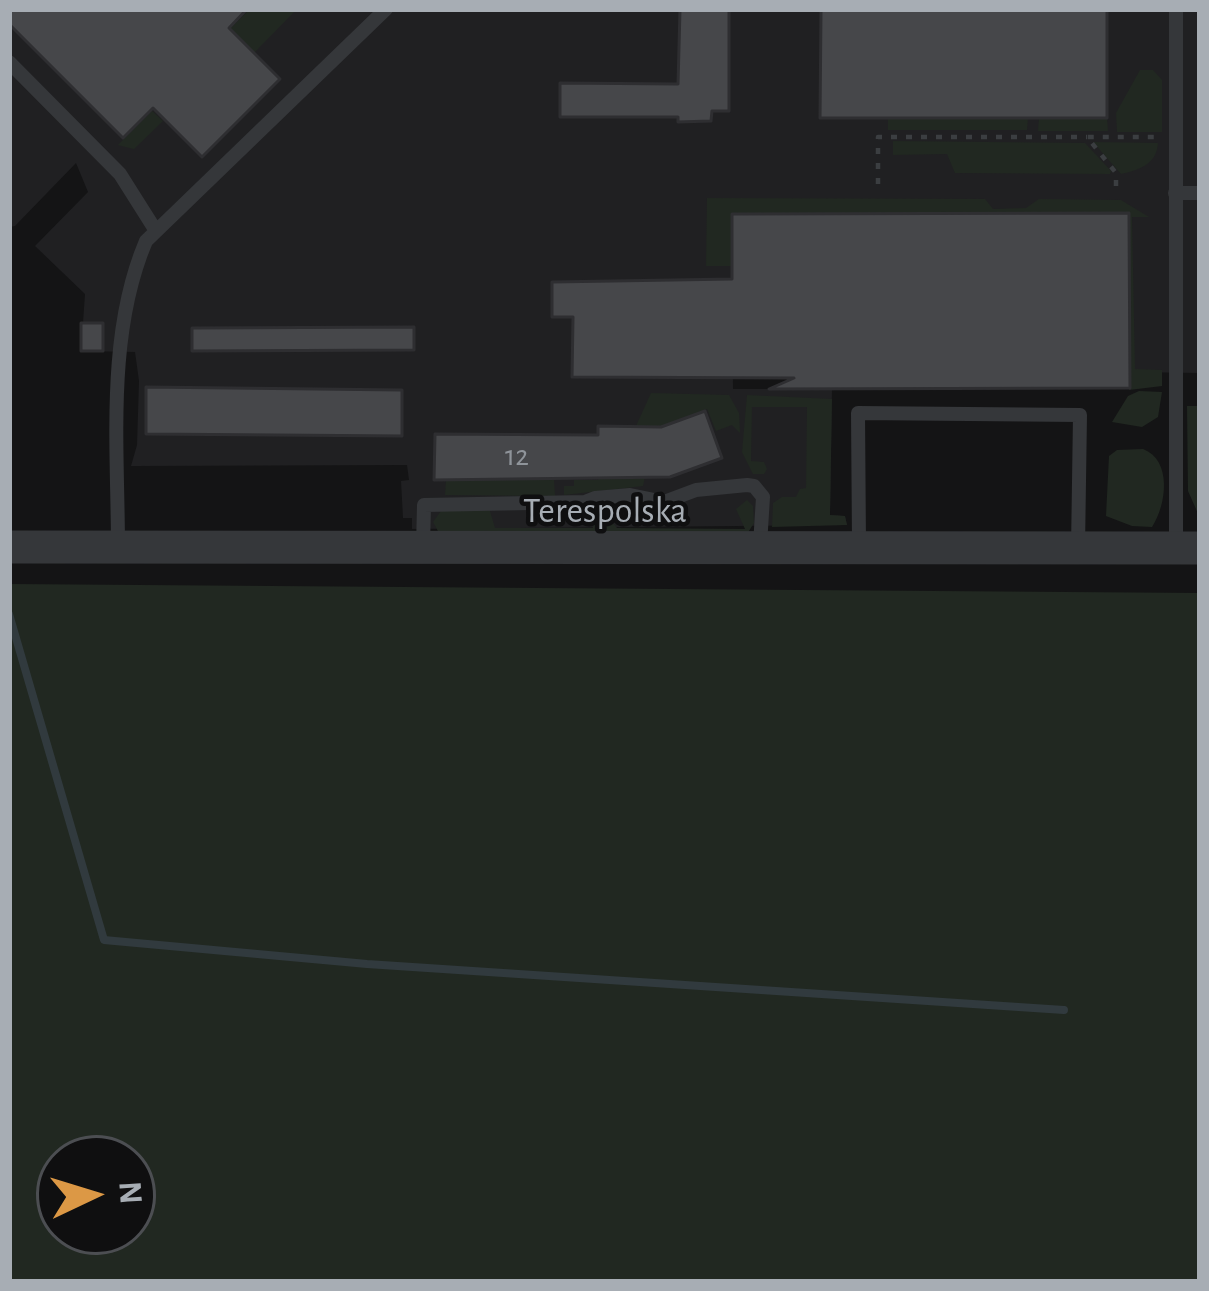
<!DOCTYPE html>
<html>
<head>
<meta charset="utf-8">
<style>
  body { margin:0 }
  #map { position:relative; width:1209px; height:1291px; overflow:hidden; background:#141415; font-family:"Alegreya Sans",sans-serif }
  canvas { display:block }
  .frame { position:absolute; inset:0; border:12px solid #a7adb4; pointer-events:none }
  .north { position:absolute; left:36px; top:1135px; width:120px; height:120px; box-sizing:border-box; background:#0f0f10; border:3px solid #4c4e52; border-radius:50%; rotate:86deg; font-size:33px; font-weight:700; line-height:48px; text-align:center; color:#a7adb4 }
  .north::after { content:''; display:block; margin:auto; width:42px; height:54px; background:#dc9845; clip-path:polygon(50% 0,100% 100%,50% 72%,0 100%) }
</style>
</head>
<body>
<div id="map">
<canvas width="1209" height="1291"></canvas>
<div class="frame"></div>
<div class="north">N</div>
</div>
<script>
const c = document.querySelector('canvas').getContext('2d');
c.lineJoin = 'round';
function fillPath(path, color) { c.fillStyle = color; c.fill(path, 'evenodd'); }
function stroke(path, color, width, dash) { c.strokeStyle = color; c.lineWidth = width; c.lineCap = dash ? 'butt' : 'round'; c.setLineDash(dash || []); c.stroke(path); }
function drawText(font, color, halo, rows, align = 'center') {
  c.font = font + ' "Alegreya Sans",sans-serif'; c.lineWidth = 9; c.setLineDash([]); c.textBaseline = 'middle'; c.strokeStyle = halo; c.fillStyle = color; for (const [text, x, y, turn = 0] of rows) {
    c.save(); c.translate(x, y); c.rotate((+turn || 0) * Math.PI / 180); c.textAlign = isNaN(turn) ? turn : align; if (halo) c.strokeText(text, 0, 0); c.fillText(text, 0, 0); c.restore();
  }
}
const built = new Path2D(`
  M9,9H1200V373L1130,372L1129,214L732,212L733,389H832L830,515L845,516L847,525L412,529V518H403L401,481L409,480L407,465L131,466L137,445L139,381L135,352L81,351L85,294L35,246L88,192L76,163L15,226L9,227Z`);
const green = new Path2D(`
  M250,9H297L254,53L230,29Z
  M1140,70H1153L1162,80V132H1117L1116,113Z
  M152,111L163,121L134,149L118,145Z
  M888,118H1028L1027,130H888Z
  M1039,118H1107L1108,131H1038Z
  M893,141L1085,143L1111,171L1110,174L955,173L947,154L893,155Z
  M1093,142L1158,143C1157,164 1139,170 1121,174Z
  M707,198L985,199L993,209L1026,208L1039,199L1121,200L1149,217H1132L1135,369L1162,370V386L1129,390V213L733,214L732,266H706Z
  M1139,391L1162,392L1158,417L1142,427L1112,422L1128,396Z
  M651,393L729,395L739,413L740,433L732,425L716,431L707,409L661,427L636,426Z
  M747,395L832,399L830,515L845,516L847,525L772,527L773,503L782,497H796L800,489L806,488L807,407H752L751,461L764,462L767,469L764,474H753L742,452Z
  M1187,406H1200V518L1188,491Z
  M1143,449C1172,460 1167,504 1152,527L1132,526L1106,516L1109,456L1117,450Z
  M599,477H645L643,486L564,495V486H574V480H598Z
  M446,480H554L555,496L445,495Z
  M747,500L753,506L754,523L747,534L439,533L433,522L441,511H490L495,528H593L594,509L599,505L617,528L745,529L736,509Z
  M9,584L1200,593V1282H9ZM60,1159H132V1231H60Z`);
const stream = new Path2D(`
  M9,614L104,940L367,964L1064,1010`);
const building = new Path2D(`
  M9,9H247L229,28L280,79L202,157L153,108L123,138L9,24Z
  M680,9H729V111H712L711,121L678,122V117H560V83L678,84Z
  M821,9H1107V118H820Z
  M1129,213L1130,388L769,389L794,378L572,377L573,317H552V282L732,279V214Z
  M81,323H103V351H81Z
  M414,327V350L192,351V328Z
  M146,387L402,390V436L146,434Z
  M705,411L722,458L670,477L434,480L435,434L598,435V426L661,427Z`);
const path = new Path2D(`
  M878,184V137H1087
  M1116,186V173L1087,137H1161`);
const service = new Path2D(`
  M1176,9V548
  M9,62L120,174L156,231
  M1175,193H1200
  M859,544L858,413L1080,415L1078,548
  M423,547L424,505L585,502L595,498L630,495L664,502L696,490L747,485L754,486L763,497L760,545
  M118,548C118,448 106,335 146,241L386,9`);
const tertiary = new Path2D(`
  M9,547L1200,548`);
const numberNames = [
  ["12",517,456]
];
const streetNames = [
  ["Terespolska",605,511]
];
fillPath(built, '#202022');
fillPath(green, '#212821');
stroke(stream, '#313a3e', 8);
fillPath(building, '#46474a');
stroke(building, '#2e2e31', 3);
stroke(path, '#3b3e41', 4.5, [6, 9]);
stroke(service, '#35373a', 14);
stroke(tertiary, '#35373a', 33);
drawText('30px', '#8f949a', null, numberNames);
drawText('36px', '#a7adb4', '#0f0f10', streetNames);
</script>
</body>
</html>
